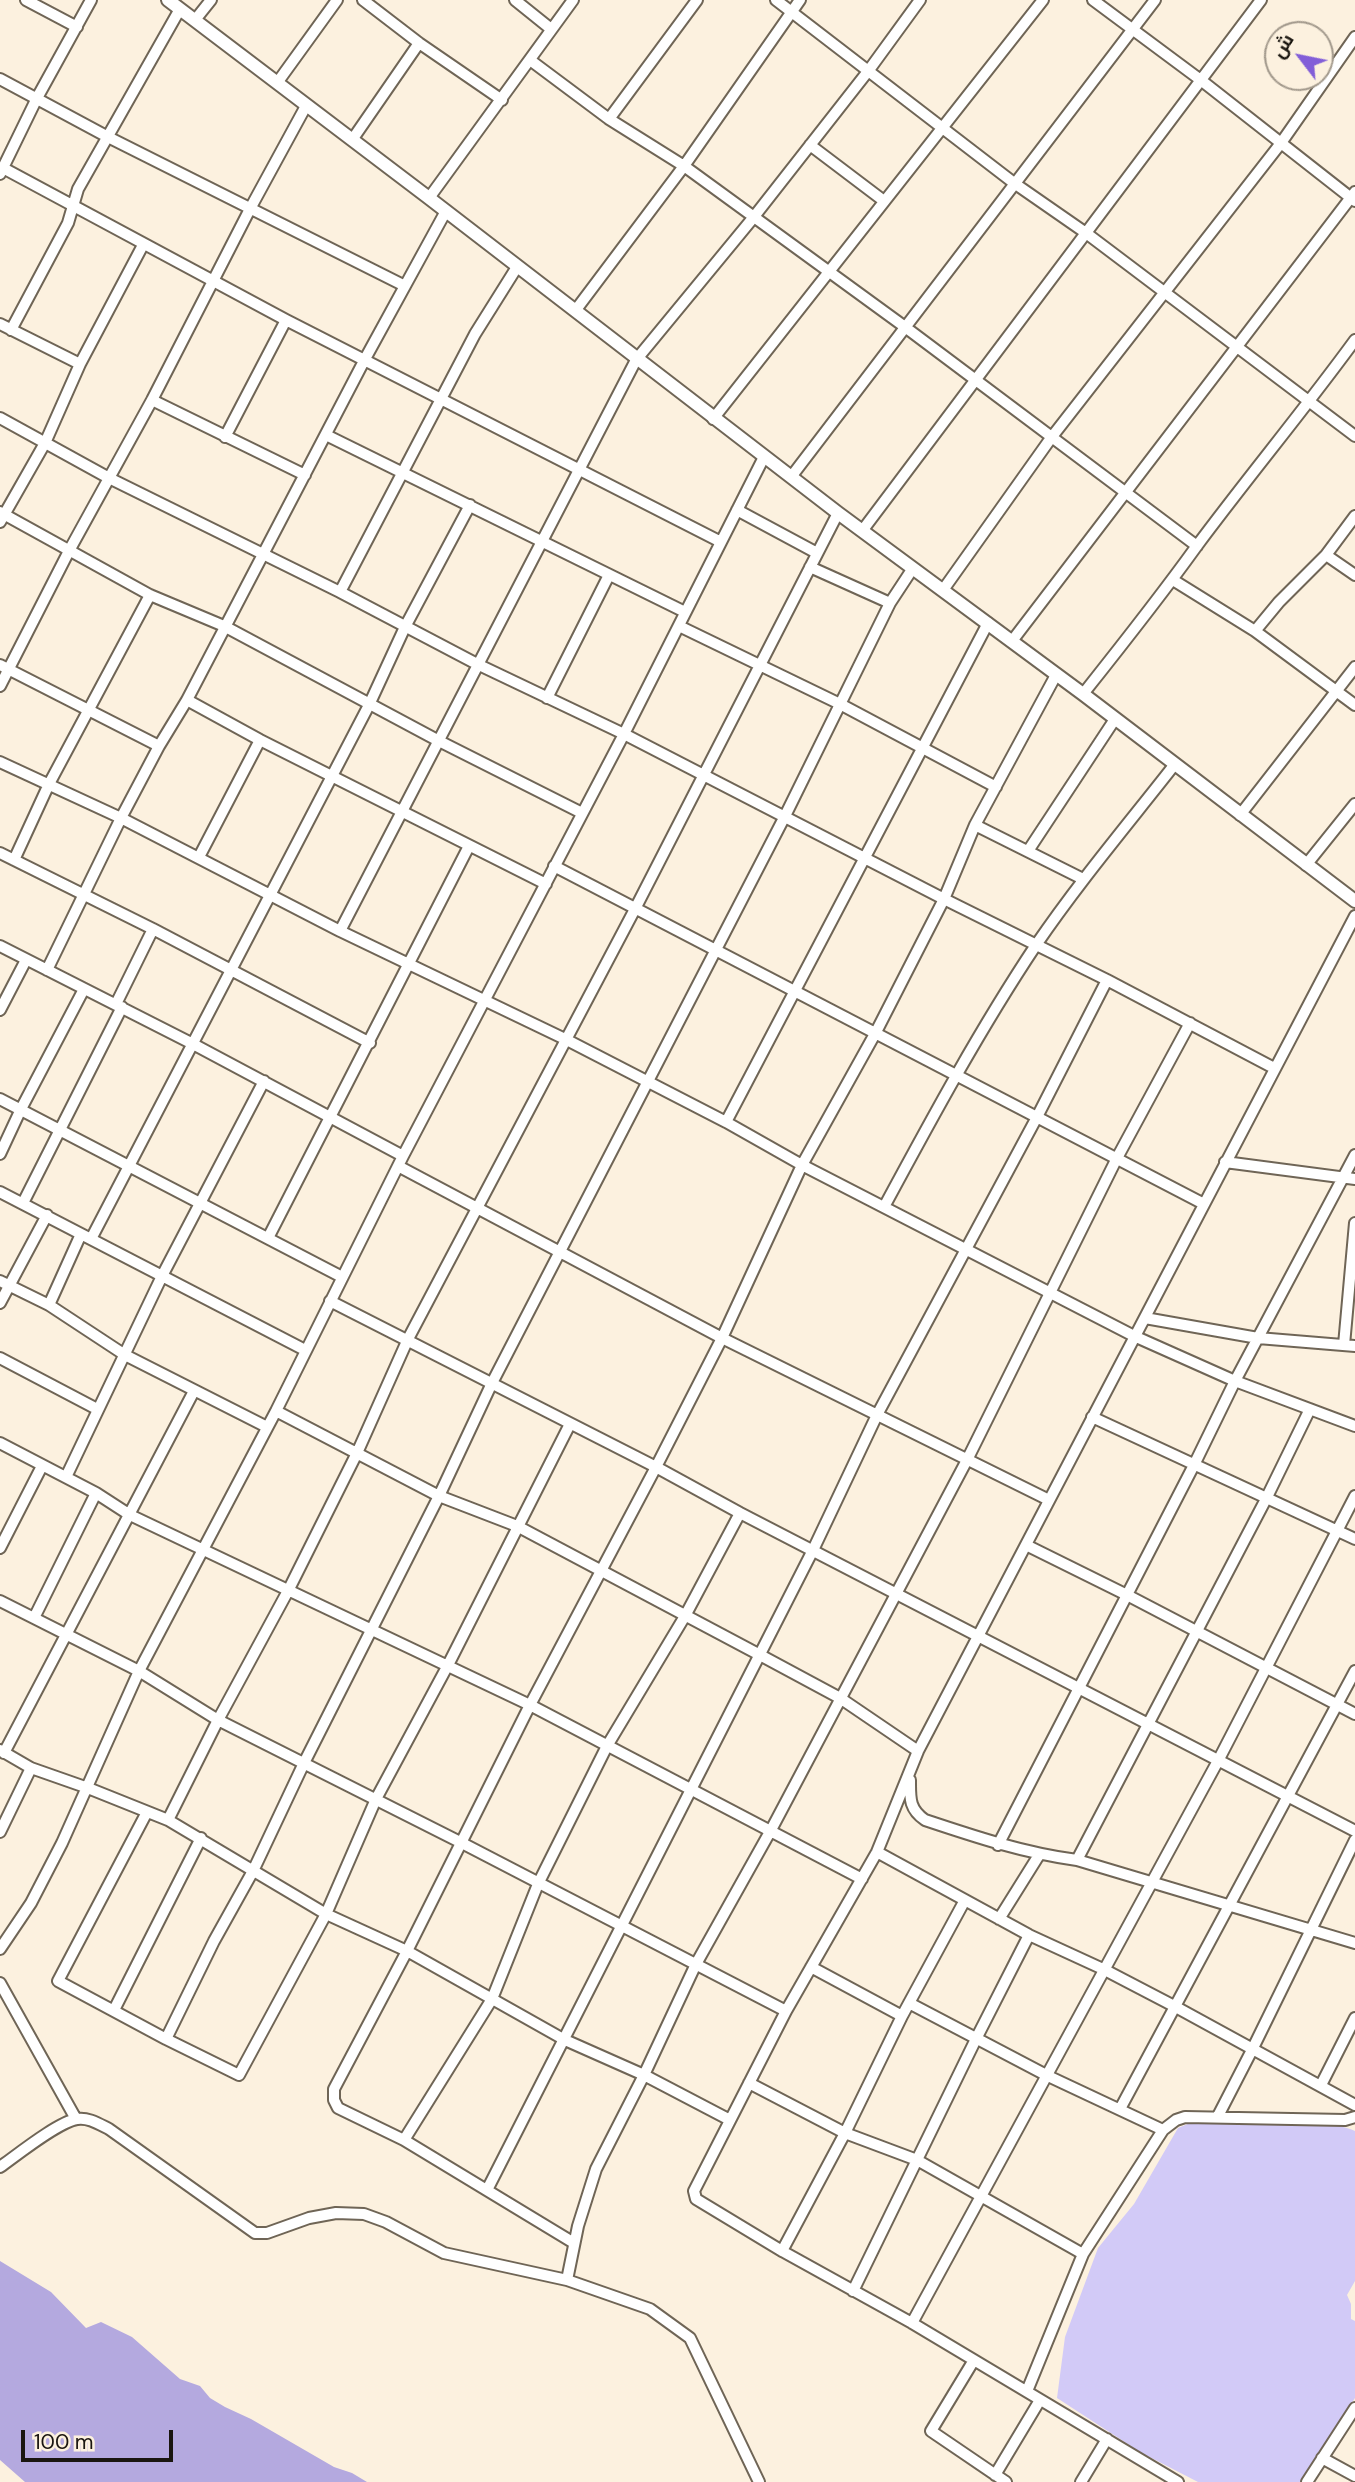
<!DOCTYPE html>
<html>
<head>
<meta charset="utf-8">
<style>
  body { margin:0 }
  #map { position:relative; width:1355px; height:2482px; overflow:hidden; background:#fcf1df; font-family:"DM Sans",Cairo,sans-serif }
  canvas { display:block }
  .north { position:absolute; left:1264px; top:21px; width:70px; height:70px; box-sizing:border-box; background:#fcf1df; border:2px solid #a2998c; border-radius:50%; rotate:302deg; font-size:19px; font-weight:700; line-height:28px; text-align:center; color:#1a1610 }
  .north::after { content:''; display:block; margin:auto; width:24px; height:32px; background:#825ed8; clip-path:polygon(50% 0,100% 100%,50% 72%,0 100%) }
  .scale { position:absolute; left:21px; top:2430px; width:152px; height:32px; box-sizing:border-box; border:4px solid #1a1610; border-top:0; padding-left:9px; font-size:21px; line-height:24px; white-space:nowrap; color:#1a1610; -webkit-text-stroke:5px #fcf1df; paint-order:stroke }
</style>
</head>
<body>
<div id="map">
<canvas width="1355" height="2482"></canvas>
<div class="north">ش</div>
<div class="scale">100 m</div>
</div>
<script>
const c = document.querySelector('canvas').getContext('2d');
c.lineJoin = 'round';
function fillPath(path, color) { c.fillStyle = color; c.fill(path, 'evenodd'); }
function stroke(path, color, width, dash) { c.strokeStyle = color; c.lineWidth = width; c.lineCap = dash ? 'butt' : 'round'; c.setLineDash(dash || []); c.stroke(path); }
const green = new Path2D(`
  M1195,2121C1237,2122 1318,2115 1355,2131V2281L1347,2295L1351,2304V2319L1355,2321V2398L1301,2482H1198L1140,2452L1057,2398L1065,2337L1098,2248L1134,2204L1178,2128Z`);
const water = new Path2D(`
  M0,2261L51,2292L86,2328L101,2322L132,2337L180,2379L200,2386L210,2398L225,2407L251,2419L334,2467L352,2473L367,2482H25L0,2460Z`);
const minor = new Path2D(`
  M26,0L77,27
  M363,0L419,43L502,100
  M515,0L551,29
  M776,0L1014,183L1086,233L1355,436
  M1093,0L1202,81L1355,201
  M195,20L211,0
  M530,60L609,119L684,166L905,327L1197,546
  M0,79L108,137L405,286
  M277,83L337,0
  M609,119L697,0
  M352,140L419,43
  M810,145L884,201
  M3,168L286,320L721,542
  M0,174L37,98L91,0
  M429,198L573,0
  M575,311L684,166L800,0
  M0,324L80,364
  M11,330L68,223L78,189L180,9
  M152,400L305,475
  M0,418L109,478L340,592L477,664L624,734L944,899L1107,980L1274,1068
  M713,419L1043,0
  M326,435L685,612
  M225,437L286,320
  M791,477L1155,0
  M737,510L817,553
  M0,512L150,595L224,626L439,741L582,813
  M0,522L45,443L80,364L143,245
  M862,531L1261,0
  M1326,555L1355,575
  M810,567L890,603
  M1173,580L1255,631L1355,705
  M943,590L1051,438L1281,143L1355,37
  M340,592L475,334L517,267
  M679,626L840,704L996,787
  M1255,631L1279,602L1326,555L1355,516
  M1012,641L1355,192
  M0,665L159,746
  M0,686L70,549L152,400L251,207L306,106
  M1083,694C1122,645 1160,597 1196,547C1248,477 1304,410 1355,340
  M547,698L609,575
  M187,700L260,740L546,884
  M0,762L121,818L340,931L565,1039L726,1122L802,1165L1134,1336L1235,1381L1355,1426
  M1240,815L1355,667
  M975,825L1083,879
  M1028,851L1115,719
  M0,853L153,929L370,1043
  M199,857L260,740
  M14,860L49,784L150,595
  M1306,865L1355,804
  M554,866L1204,1204
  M340,931L636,360L753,218L869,70L920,0
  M0,946L193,1044L403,1156
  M47,970L121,818L159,746L187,700L365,359L446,211
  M116,1004L153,929
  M0,1010L26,960
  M0,1099L342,1277
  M726,1122L988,623
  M0,1154L21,1109L84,989
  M1225,1162L1355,1179
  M398,1166L722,1338L1049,1500
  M0,1192L305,1350
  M23,1203L122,1007
  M884,1207C932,1118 980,1029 1036,945C1079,882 1128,824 1175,764
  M268,1238L469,846
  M91,1239L369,705L405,627L470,505
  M0,1281L49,1305L125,1355L267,1427
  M330,1301L656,1467L740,1513L1355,1831
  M0,1303L47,1215
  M49,1305L81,1234
  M1145,1318L1258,1338L1355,1346
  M1344,1345L1355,1223
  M0,1358L97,1409
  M276,1411L439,1496L517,1526L760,1655L840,1698L918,1751
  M1092,1417L1355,1539
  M0,1443L96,1493L130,1515L530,1705L862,1879
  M66,1477L162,1276L264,1081
  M1026,1545L1127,1595L1355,1714
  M0,1548L42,1466
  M0,1601L139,1671L218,1720L460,1842L786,2011
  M34,1618L96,1493
  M0,1750L31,1768L88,1788L168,1820L326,1914L407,1951L565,2040L644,2075L730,2120
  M4,1753L194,1391
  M910,1780C910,1798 909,1809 925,1820C976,1837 1024,1853 1077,1860L1355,1943
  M147,1812L58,1981L166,2039L239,2075L326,1914L376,1799L448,1665L570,1424
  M168,1820L218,1720L289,1589L357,1453L408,1339L635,909L838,513
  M0,1832L31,1768
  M998,1845L1194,1465L1235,1381L1355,1155
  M877,1852L1029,1935L1103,1969L1174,2006L1355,2105
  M1077,1860L1266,1499L1310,1409
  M999,1919L1039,1855
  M0,1949L31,1903L62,1843L139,1671L276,1411L403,1156L624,734L764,457
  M811,1967L902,2016
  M0,1983L76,2119
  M909,2003L1048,2076L1163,2130L1176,2120L1185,2117L1345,2120L1355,2117
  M114,2010L201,1838
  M166,2039L214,1941L253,1871L304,1763L439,1496L492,1383L785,816L890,603L913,568
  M749,2083L845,2133L917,2160L1083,2254
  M1321,2085L1355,2018
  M1120,2109L1355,1671
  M1218,2116L1252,2050L1355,1840
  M404,2140L492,1999L538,1884L607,1746L685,1616L740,1513
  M0,2167C17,2155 58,2122 77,2119C88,2117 99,2124 109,2129L255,2233H267L309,2218L336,2213L364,2214L386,2222L444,2253L567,2280L650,2309L690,2338L759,2482
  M487,2190L813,1550L877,1415L1037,1117L1107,980
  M574,2243L404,2140L338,2108L334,2100V2089L407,1951L530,1705L656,1467L722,1338L802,1165L876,1032L944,899L975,825L1056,675
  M782,2251L845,2133L902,2016L965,1900
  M567,2280L578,2226L596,2169L644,2075L696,1964L771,1830L967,1460L1117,1158L1190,1023
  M853,2291L976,2039L1029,1935
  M912,2323L1219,1759L1355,1496
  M974,2360L931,2431L1006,2482
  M1027,2391L1083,2254L1163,2130
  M1322,2458L1355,2476
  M995,2475L1040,2400
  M1081,2482L1107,2439
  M1178,2482L912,2323L782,2251L696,2199L694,2191L786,2011L877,1852L918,1751L1355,916
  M1307,2482L1355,2408`);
const tertiary = new Path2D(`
  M168,0L429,198L838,513L1083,694L1355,901`);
fillPath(green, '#d2caf7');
fillPath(water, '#b4a9df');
stroke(minor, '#6f6556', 14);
stroke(tertiary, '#6f6556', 16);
stroke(minor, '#fff', 10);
stroke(tertiary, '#fff', 12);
</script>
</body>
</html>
